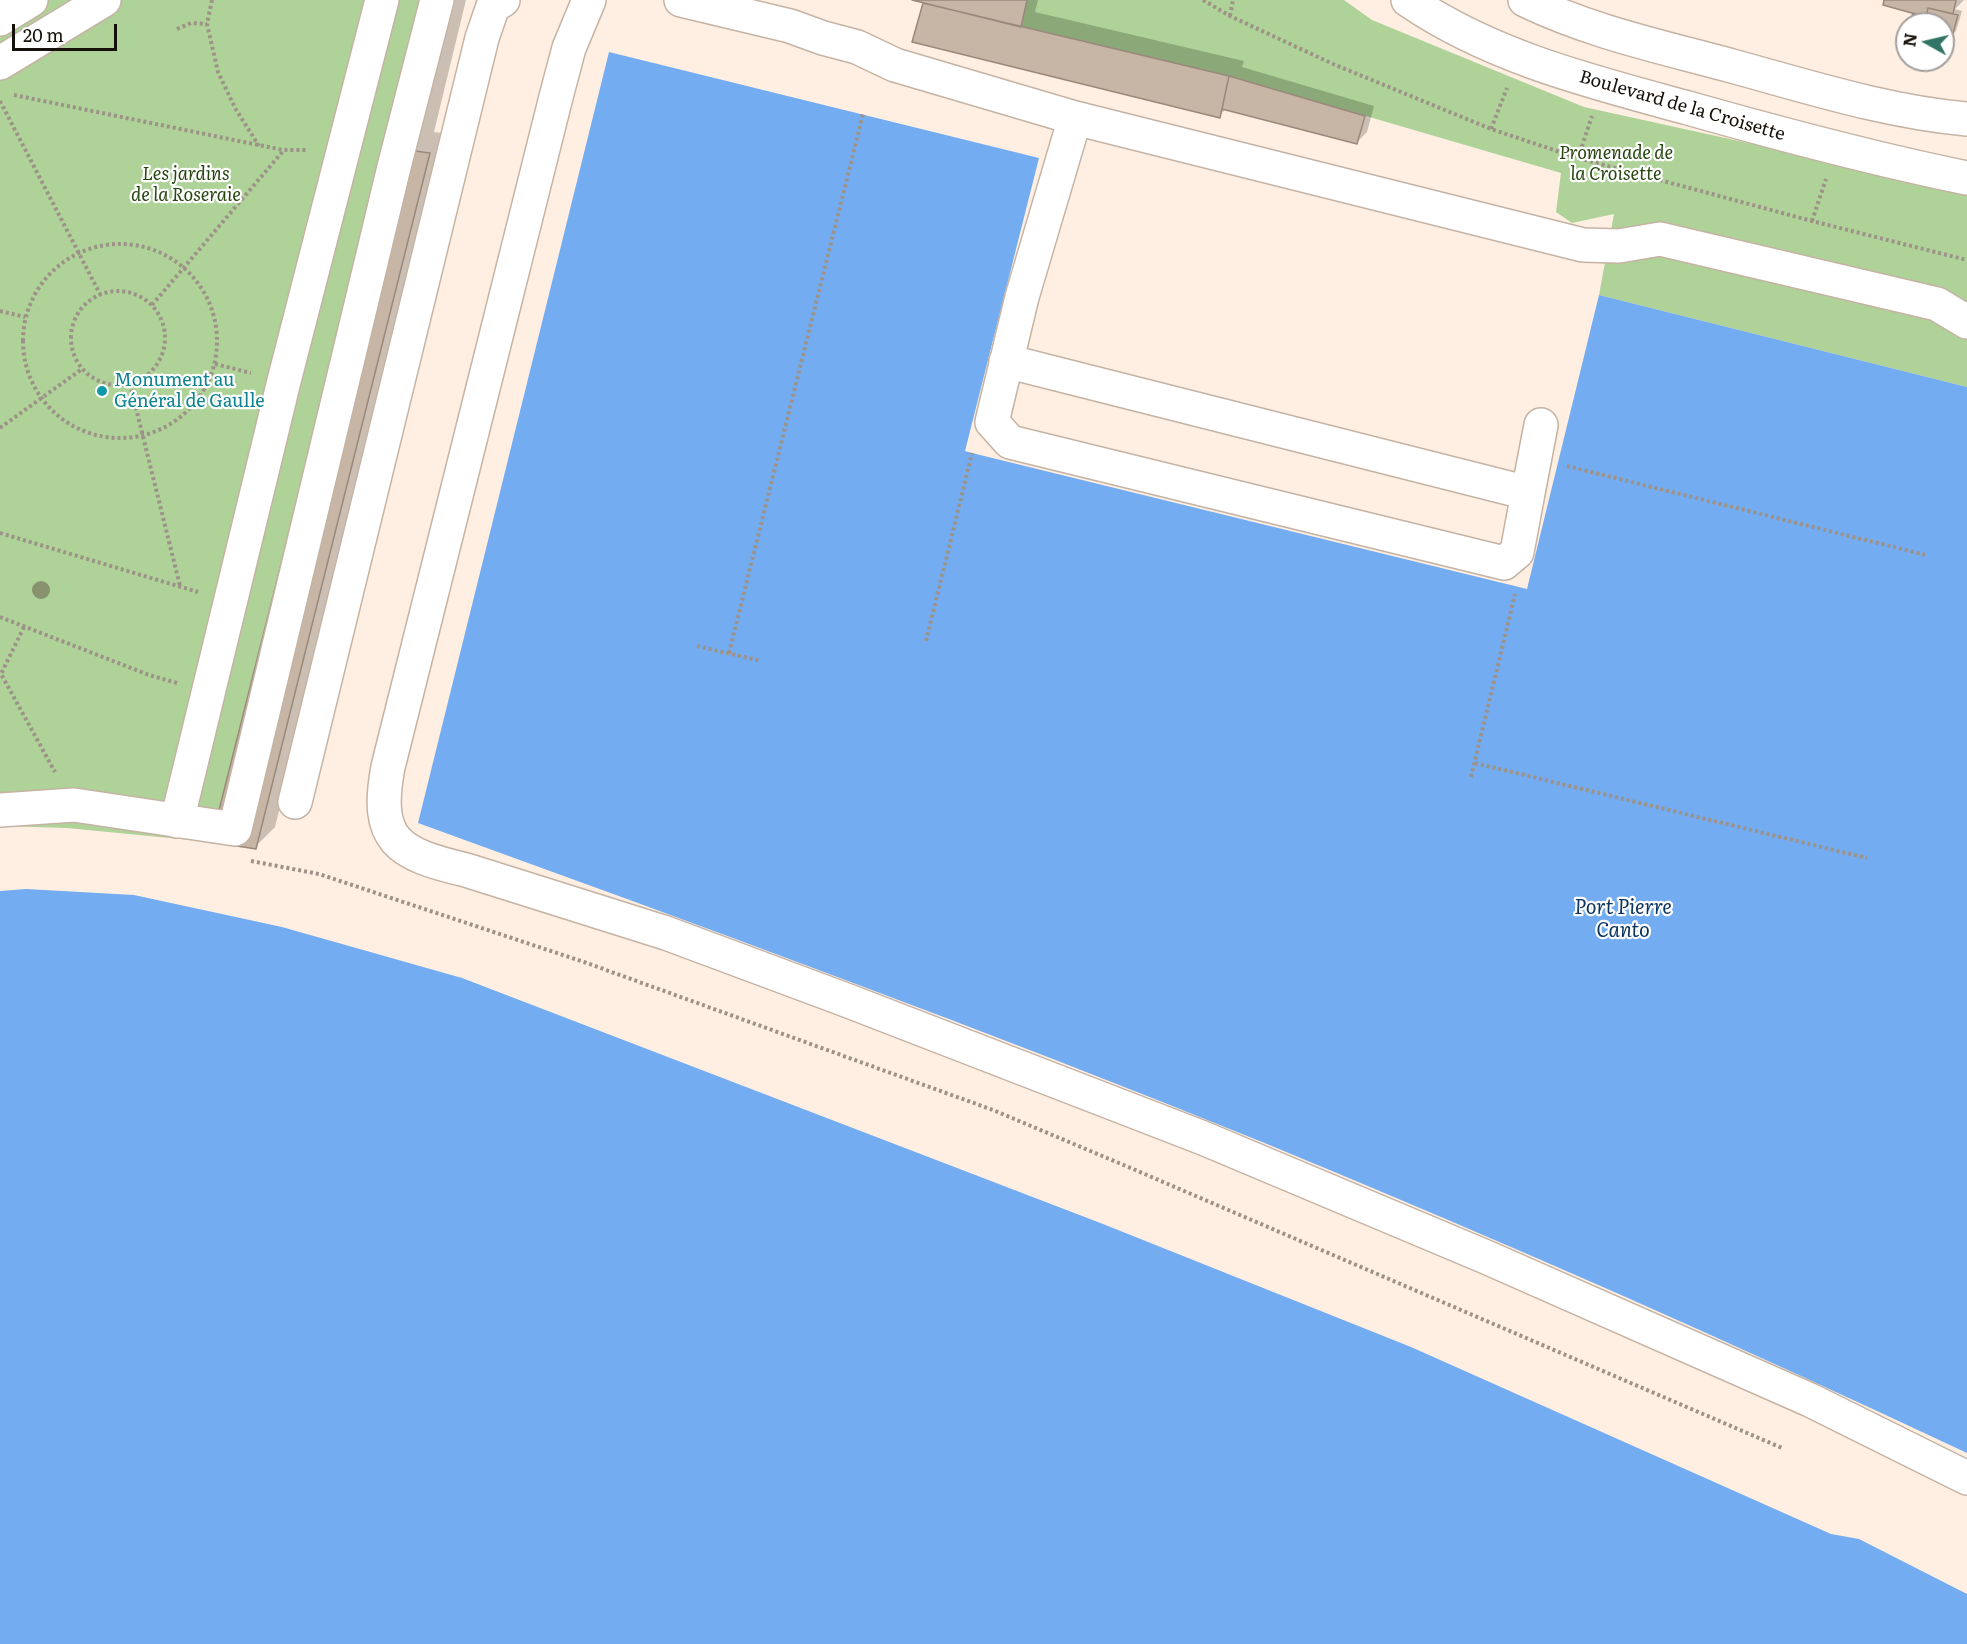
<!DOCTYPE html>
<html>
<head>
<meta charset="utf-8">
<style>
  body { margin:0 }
  #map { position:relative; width:1967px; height:1644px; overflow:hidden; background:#feefe2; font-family:Literata,serif }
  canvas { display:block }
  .north { position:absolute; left:1895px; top:12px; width:60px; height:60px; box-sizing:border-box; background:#fff; border:2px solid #a29f9d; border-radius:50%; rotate:278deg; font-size:16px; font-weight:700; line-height:24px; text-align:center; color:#16100a }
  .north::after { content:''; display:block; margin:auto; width:21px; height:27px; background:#327465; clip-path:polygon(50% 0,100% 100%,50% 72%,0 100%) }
  .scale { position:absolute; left:12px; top:24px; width:105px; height:27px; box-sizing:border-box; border:3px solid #16100a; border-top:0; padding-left:8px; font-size:18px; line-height:21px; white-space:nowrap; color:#16100a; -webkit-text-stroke:4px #fff; paint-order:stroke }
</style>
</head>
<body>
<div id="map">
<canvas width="1967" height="1644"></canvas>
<div class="north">N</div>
<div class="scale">20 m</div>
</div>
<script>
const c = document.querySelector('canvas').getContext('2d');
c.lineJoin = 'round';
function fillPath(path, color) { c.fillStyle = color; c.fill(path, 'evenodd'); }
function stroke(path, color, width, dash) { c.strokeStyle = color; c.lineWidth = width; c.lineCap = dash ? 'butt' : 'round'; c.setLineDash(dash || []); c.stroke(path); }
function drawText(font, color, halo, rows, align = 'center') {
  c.font = font + ' Literata,serif'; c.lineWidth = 4.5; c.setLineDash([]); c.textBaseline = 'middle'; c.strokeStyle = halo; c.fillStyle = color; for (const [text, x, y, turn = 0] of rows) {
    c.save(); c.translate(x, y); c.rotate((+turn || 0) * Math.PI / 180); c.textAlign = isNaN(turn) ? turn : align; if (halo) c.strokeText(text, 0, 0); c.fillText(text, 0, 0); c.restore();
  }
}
const green = new Path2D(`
  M20,0H421L388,142L211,842L67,828L0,826V14Z
  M942,0H1344L1372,20L1584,107L1967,191V387L1599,295L1614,214L1572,223L1556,212L1561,173L1229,76L1021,27Z`);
const water = new Path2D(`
  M609,52L1039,158L965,451L972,453L1527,589L1599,295L1967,387V1453C1736,1344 1503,1241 1267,1144C987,1030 702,926 418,823Z
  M26,889L134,895L282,927L462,978L1103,1224L1411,1347L1831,1534L1859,1539L1967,1594V1644H0V891Z`);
const shadow = new Path2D(`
  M422,0H466L434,132L449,134L275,827L255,847Z
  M917,0H1038L1035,12L1244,61L1242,67L1374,106L1367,132L1357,142L1226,109L1219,116L914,40L925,2Z
  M1886,0H1964L1955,9L1962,11L1956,31L1952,35L1943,33V24H1912L1915,12Z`);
const building = new Path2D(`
  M912,0H1027L1021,27Z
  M1884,0H1956L1953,14L1928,8L1926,17L1883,5Z
  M923,3L1229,76L1220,118L912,42Z
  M1928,8L1958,15L1952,37L1943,34V24H1910L1913,13L1926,17Z
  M1229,76L1365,116L1357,144L1222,109Z
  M415,151L430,153L256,849L211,842L325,390Z`);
const path = new Path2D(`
  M212,0L207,24L218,72L235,108L259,146
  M1203,0L1230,16L1333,64L1491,129L1578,158L1812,221L1967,260
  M1230,16L1233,0
  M177,29L191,23L207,24
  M14,95L283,150
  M0,101L100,294
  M1491,129L1507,88
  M1578,158L1592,116
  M1812,221L1826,179
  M23 341a97 97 0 1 1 194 0a97 97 0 1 1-194 0Z
  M71 338a47 47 0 1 1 94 0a47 47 0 1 1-94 0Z
  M152,305L284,150H308
  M0,311L25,317
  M215,364L251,373
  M130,384L180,586
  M0,428L82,369
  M1567,466L1926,555
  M0,533L198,592
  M0,617L149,675L177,683
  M24,627L1,674L55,772
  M926,641L972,453
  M697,646L761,661
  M729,653L863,114
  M1475,763L1867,858
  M1471,777L1515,594
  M251,861L319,874L584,962L993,1110L1126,1166L1782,1448`);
const minor = new Path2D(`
  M589,0L569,48L556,97L388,767C374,841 398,854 466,870L666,933L846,1000L1203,1138L1486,1257L1810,1400L1967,1478
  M681,0L790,26L823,38L857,47L895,65L1075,118L1583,245L1619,246L1660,239L1937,304L1967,322
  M1408,0C1491,57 1592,82 1688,108C1780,134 1873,159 1967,178
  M1525,0C1591,32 1662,47 1732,66C1809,87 1887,112 1967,119
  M0,19L31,0
  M0,63L104,0
  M1075,118L1022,297L992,422L1010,442L1504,563L1517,552L1528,493
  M1006,361L1528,493L1541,425
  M295,802L482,38L493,6L503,0
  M0,810L74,805L235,829L394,167L437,0
  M177,821L284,381L382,0`);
const trees = [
  [41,590]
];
const markers = [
  [102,391,6,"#0f9aa8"]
];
const streetNames = [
  ["Boulevard de la Croisette",1682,106,16]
];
const parkNames = [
  ["Promenade de",1616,154],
  ["la Croisette",1616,175],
  ["Les jardins",186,175],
  ["de la Roseraie",186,196]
];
const cultureNames = [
  ["Monument au",114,381],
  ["Général de Gaulle",114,402]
];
const waterNames = [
  ["Port Pierre",1623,908],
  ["Canto",1623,931]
];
fillPath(green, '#aed298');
fillPath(water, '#73acf0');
fillPath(shadow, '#0003');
fillPath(building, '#c7b5a6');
stroke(building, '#9a897b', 1.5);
stroke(minor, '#c5b3a4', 36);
stroke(path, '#9d9288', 4, [3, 3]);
stroke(minor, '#fff', 33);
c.fillStyle = '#88926e';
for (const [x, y] of trees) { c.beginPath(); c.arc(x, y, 9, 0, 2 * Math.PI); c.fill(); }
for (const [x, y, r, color] of markers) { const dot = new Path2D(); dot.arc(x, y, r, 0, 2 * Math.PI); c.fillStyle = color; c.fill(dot); stroke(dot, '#fff', 2); }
drawText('18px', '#16100a', '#fff', streetNames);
drawText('italic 18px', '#27450f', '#fff', parkNames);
drawText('18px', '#0d838f', '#fff', cultureNames, 'left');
drawText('italic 20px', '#0c3560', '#fff', waterNames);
</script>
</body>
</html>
